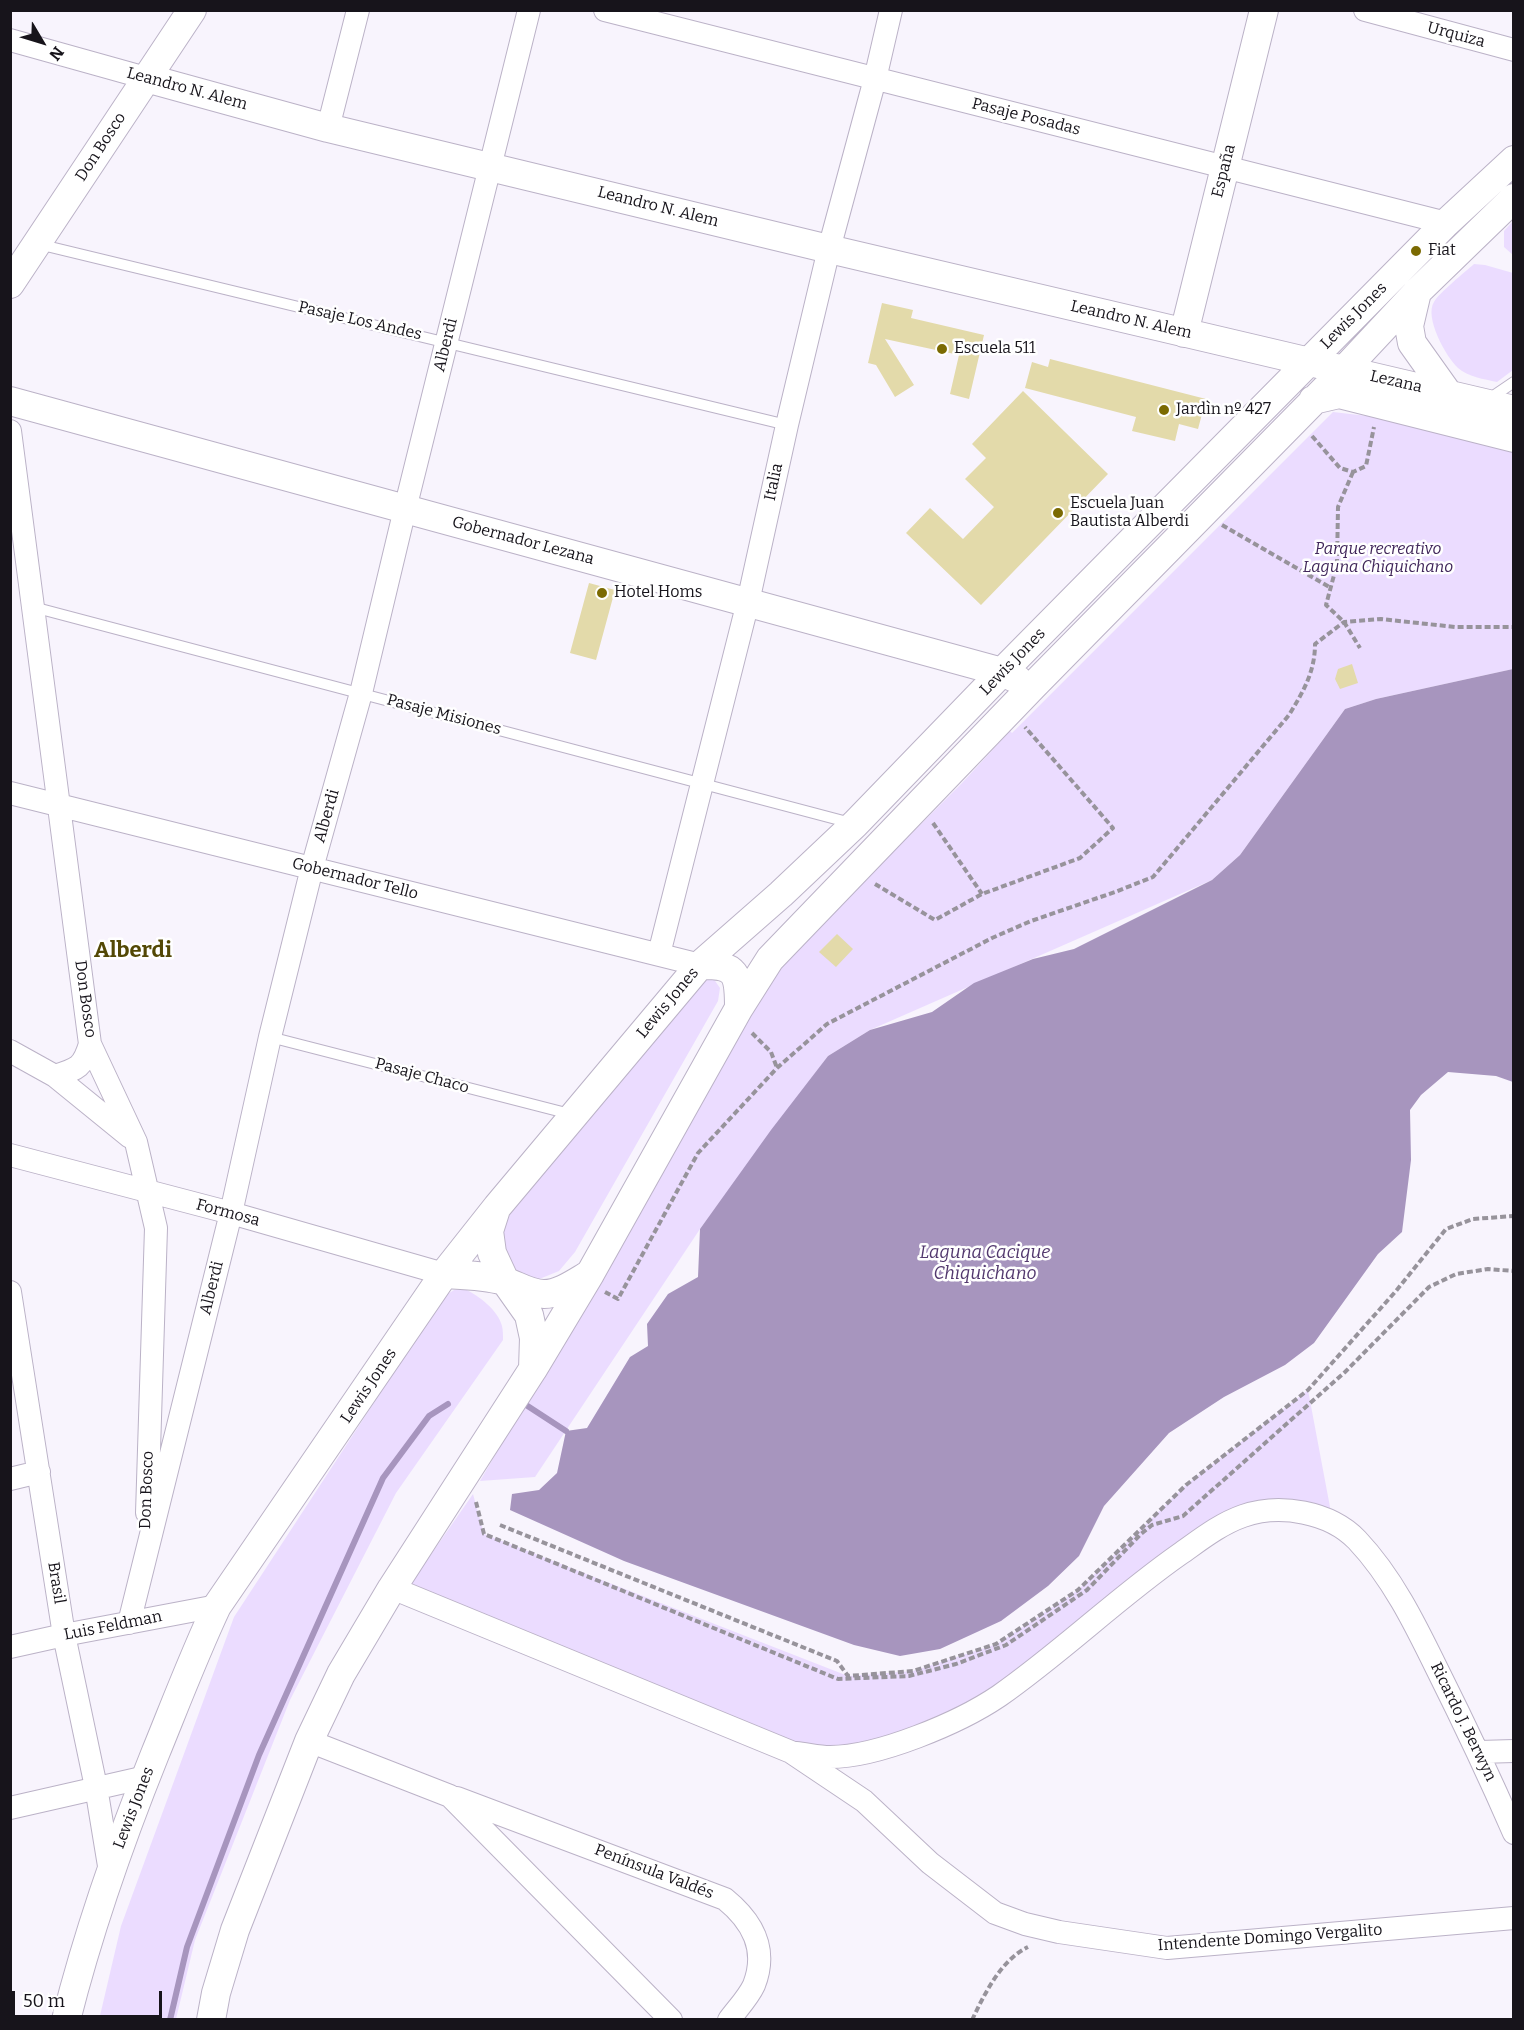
<!DOCTYPE html>
<html>
<head>
<meta charset="utf-8">
<style>
  body { margin:0 }
  #map { position:relative; width:1524px; height:2030px; overflow:hidden; background:#f8f4fd; font-family:Bitter,serif }
  canvas { display:block }
  .frame { position:absolute; inset:0; border:12px solid #17141b; pointer-events:none }
  .north { position:absolute; left:12px; top:12px; width:60px; height:60px; -webkit-text-stroke:4px #fff; paint-order:stroke; rotate:128deg; font-size:16px; font-weight:700; line-height:24px; text-align:center; color:#17141b }
  .north::after { content:''; display:block; margin:auto; width:21px; height:27px; background:#17141b; clip-path:polygon(50% 0,100% 100%,50% 72%,0 100%) }
  .scale { position:absolute; left:12px; top:1991px; width:150px; height:27px; box-sizing:border-box; border:3px solid #17141b; border-top:0; padding-left:8px; font-size:18px; line-height:21px; white-space:nowrap; color:#17141b; -webkit-text-stroke:4px #fff; paint-order:stroke }
</style>
</head>
<body>
<div id="map">
<canvas width="1524" height="2030"></canvas>
<div class="frame"></div>
<div class="north">N</div>
<div class="scale">50 m</div>
</div>
<script>
const c = document.querySelector('canvas').getContext('2d');
c.lineJoin = 'round';
function fillPath(path, color) { c.fillStyle = color; c.fill(path, 'evenodd'); }
function stroke(path, color, width, dash) { c.strokeStyle = color; c.lineWidth = width; c.lineCap = dash ? 'butt' : 'round'; c.setLineDash(dash || []); c.stroke(path); }
function drawText(font, color, halo, rows, align = 'center') {
  c.font = font + ' Bitter,serif'; c.lineWidth = 5; c.setLineDash([]); c.textBaseline = 'middle'; c.strokeStyle = halo; c.fillStyle = color; for (const [text, x, y, turn = 0] of rows) {
    c.save(); c.translate(x, y); c.rotate((+turn || 0) * Math.PI / 180); c.textAlign = isNaN(turn) ? turn : align; if (halo) c.strokeText(text, 0, 0); c.fillText(text, 0, 0); c.restore();
  }
}
const green = new Path2D(`
  M1513,221V255L1504,247V231Z
  M1474,264L1485,265L1513,273V370L1497,382C1484,379 1468,377 1458,368C1446,357 1424,317 1434,302C1439,293 1465,272 1474,264Z
  M1333,412L1419,422L1513,448V669L1376,699L1345,709L1240,855L1212,880L870,1030L828,1056L700,1229L535,1477L480,1481L782,963L962,783L1010,731L1012,733Z
  M713,978L720,988L718,1001L575,1252L559,1271L537,1280L514,1269L498,1252L504,1207L692,982Z
  M465,1289C479,1296 498,1310 502,1326C503,1330 503,1336 503,1340L396,1493L290,1700L195,1940L176,2019L99,2020L121,1926L234,1617L443,1297L454,1290Z
  M1308,1390L1333,1523L1244,1516L997,1697L831,1757L400,1599L473,1494L484,1534L848,1676L913,1671L997,1644L1078,1590L1186,1485Z`);
const water = new Path2D(`
  M1513,669V1082L1496,1076L1448,1072L1421,1095L1410,1110L1411,1160L1402,1232L1378,1254L1314,1343L1285,1365L1224,1397L1169,1433L1104,1506L1079,1556L1048,1586L1001,1621L940,1649L900,1656L854,1645L624,1561L510,1510L512,1494L539,1490L557,1473L566,1431L587,1428L630,1357L648,1346L647,1324L668,1294L698,1277L700,1229L771,1130L828,1056L870,1030L932,1012L974,983L1033,959L1074,949L1212,880L1240,855L1345,709L1376,699Z`);
const stream = new Path2D(`
  M523,1403L566,1431
  M170,2020L187,1947L259,1755L383,1478L429,1416L448,1404`);
const building = new Path2D(`
  M882,303L913,310L911,318L984,335L969,399L950,394L959,355L885,339L914,385L895,397L876,365L868,363Z
  M1050,359L1206,399L1198,429L1179,424L1175,441L1132,431L1136,417L1025,388L1032,362L1048,367Z
  M1023,391L1108,474L981,605L906,533L930,508L963,539L994,507L965,479L986,458L972,444Z
  M589,583L615,590L596,660L570,653Z
  M1352,664L1358,683L1340,689L1335,679L1338,669Z
  M837,934L853,949L836,967L819,952Z`);
const path = new Path2D(`
  M1312,436L1340,468L1353,472L1366,466L1374,427
  M1353,472L1338,507L1337,564L1326,605L1344,622L1360,648
  M1222,525L1331,588
  M933,823L982,894
  M875,884L935,920L982,894L1080,858L1113,828L1025,727
  M752,1033L771,1052L777,1068
  M605,1292L618,1299L698,1153L777,1068L827,1024L992,938L1031,921L1115,892L1153,877L1289,715C1303,692 1315,672 1315,644L1344,622L1381,619L1455,627H1514
  M476,1502L484,1534L838,1679L909,1676L956,1664L1006,1645L1087,1590L1141,1534L1152,1525L1183,1516L1345,1372L1429,1287L1456,1274L1488,1269L1514,1271
  M500,1525L837,1661L848,1676L913,1671L996,1644L1078,1590L1186,1485L1308,1390L1396,1291L1446,1229L1473,1219L1514,1216
  M972,2020C985,1993 1001,1960 1028,1947`);
const service = new Path2D(`
  M38,244L787,425
  M1489,399L1514,382
  M33,607L851,823
  M270,1037L570,1114`);
const minor = new Path2D(`
  M605,10L1446,223
  M1365,10L1514,50
  M10,40L146,78
  M328,128L358,10
  M10,431L90,1044L136,1142L156,1228L147,1513
  M10,793L700,965
  M659,954L748,602L787,425L829,249L875,79L891,10
  M10,1051L55,1076L130,1137
  M55,1076C78,1069 83,1067 90,1044
  M10,1155L231,1213L444,1274
  M10,1292L64,1635L96,1787L110,1872
  M10,1479L39,1472
  M392,1588L791,1752L864,1801L930,1863L995,1913L1025,1924L1059,1932L1167,1948L1514,1918
  M129,1623L231,1213L270,1037L312,868L361,693L405,509L529,10
  M10,1647L64,1635L217,1606
  M309,1741L450,1796L671,2020
  M1479,1752L1514,1751
  M796,1753C807,1754 819,1757 830,1757C878,1757 959,1723 999,1696C1062,1652 1117,1598 1180,1554C1200,1540 1220,1524 1243,1516C1280,1503 1330,1512 1357,1540C1392,1577 1415,1624 1437,1669C1464,1723 1490,1778 1514,1833
  M457,1798L725,1899C752,1921 768,1949 754,1985C748,1998 737,2009 729,2020
  M10,1808L146,1777`);
const tertiary = new Path2D(`
  M146,78L328,128L829,249L1514,410
  M10,284L192,10
  M1417,292L1409,326L1412,343L1449,395
  M1184,333L1264,10
  M1313,400L1339,394L1514,438
  M10,401L1002,672L1017,679
  M700,965C737,964 739,974 739,1008
  M496,1209L489,1231L492,1253L505,1281L529,1315L534,1338L533,1369
  M444,1274C464,1275 485,1275 504,1281C517,1285 529,1294 544,1294C560,1294 576,1282 590,1274
  M66,2020C89,1929 120,1841 155,1754C175,1705 194,1655 217,1606L444,1274L497,1207L700,965L781,894L855,824L1002,672L1446,223L1514,160
  M211,2020L216,1993L235,1930L309,1741L341,1674L392,1588L533,1369L590,1274L739,1008L770,959L1033,686L1344,370L1417,292L1514,198`);
const markers = [
  [1416,251,6,"#7b6a02"],
  [942,349,6,"#7b6a02"],
  [1164,410,6,"#7b6a02"],
  [1058,513,6,"#7b6a02"],
  [602,593,6,"#7b6a02"]
];
const streetNames = [
  ["Urquiza",1456,35,15],
  ["Leandro N. Alem",187,89,15],
  ["Pasaje Posadas",1026,117,14],
  ["Don Bosco",101,147,-57],
  ["España",1224,171,-76],
  ["Leandro N. Alem",658,207,14],
  ["Lewis Jones",1354,316,-45],
  ["Leandro N. Alem",1131,320,13],
  ["Pasaje Los Andes",360,321,13],
  ["Alberdi",446,345,-76],
  ["Lezana",1396,382,13],
  ["Italia",774,482,-78],
  ["Gobernador Lezana",523,541,15],
  ["Lewis Jones",1013,662,-46],
  ["Pasaje Misiones",444,715,15],
  ["Alberdi",327,816,-74],
  ["Gobernador Tello",355,879,14],
  ["Don Bosco",85,999,82],
  ["Lewis Jones",668,1003,-50],
  ["Pasaje Chaco",422,1076,15],
  ["Formosa",228,1213,15],
  ["Alberdi",212,1288,-76],
  ["Lewis Jones",369,1386,-56],
  ["Don Bosco",147,1490,-88],
  ["Brasil",56,1583,81],
  ["Luis Feldman",113,1626,-11],
  ["Ricardo J. Berwyn",1463,1722,64],
  ["Lewis Jones",134,1808,-69],
  ["Península Valdés",654,1872,21],
  ["Intendente Domingo Vergalito",1270,1938,-4]
];
const poiNames = [
  ["Fiat",1428,251],
  ["Escuela 511",954,349],
  ["Jardìn nº 427",1176,410],
  ["Escuela Juan",1070,504],
  ["Bautista Alberdi",1070,522],
  ["Hotel Homs",614,593]
];
const parkNames = [
  ["Parque recreativo",1378,550],
  ["Laguna Chiquichano",1378,568]
];
const waterNames = [
  ["Laguna Cacique",985,1253],
  ["Chiquichano",985,1274]
];
const districtNames = [
  ["Alberdi",133,951]
];
fillPath(green, '#ebdcff');
fillPath(water, '#a795be');
stroke(stream, '#a795be', 6);
fillPath(building, '#e3daaa');
stroke(service, '#bbb2c7', 12);
stroke(minor, '#bbb2c7', 24);
stroke(tertiary, '#bbb2c7', 30);
stroke(path, '#97939b', 4, [6, 3]);
stroke(service, '#fff', 10);
stroke(minor, '#fff', 22);
stroke(tertiary, '#fff', 28);
for (const [x, y, r, color] of markers) { const dot = new Path2D(); dot.arc(x, y, r, 0, 2 * Math.PI); c.fillStyle = color; c.fill(dot); stroke(dot, '#fff', 2); }
drawText('16px', '#17141b', '#fff', streetNames);
drawText('16px', '#17141b', '#fff', poiNames, 'left');
drawText('italic 16px', '#40265a', '#fff', parkNames);
drawText('italic 18px', '#52386e', '#fff', waterNames);
drawText('bold 22px', '#534805', '#fff', districtNames);
</script>
</body>
</html>
